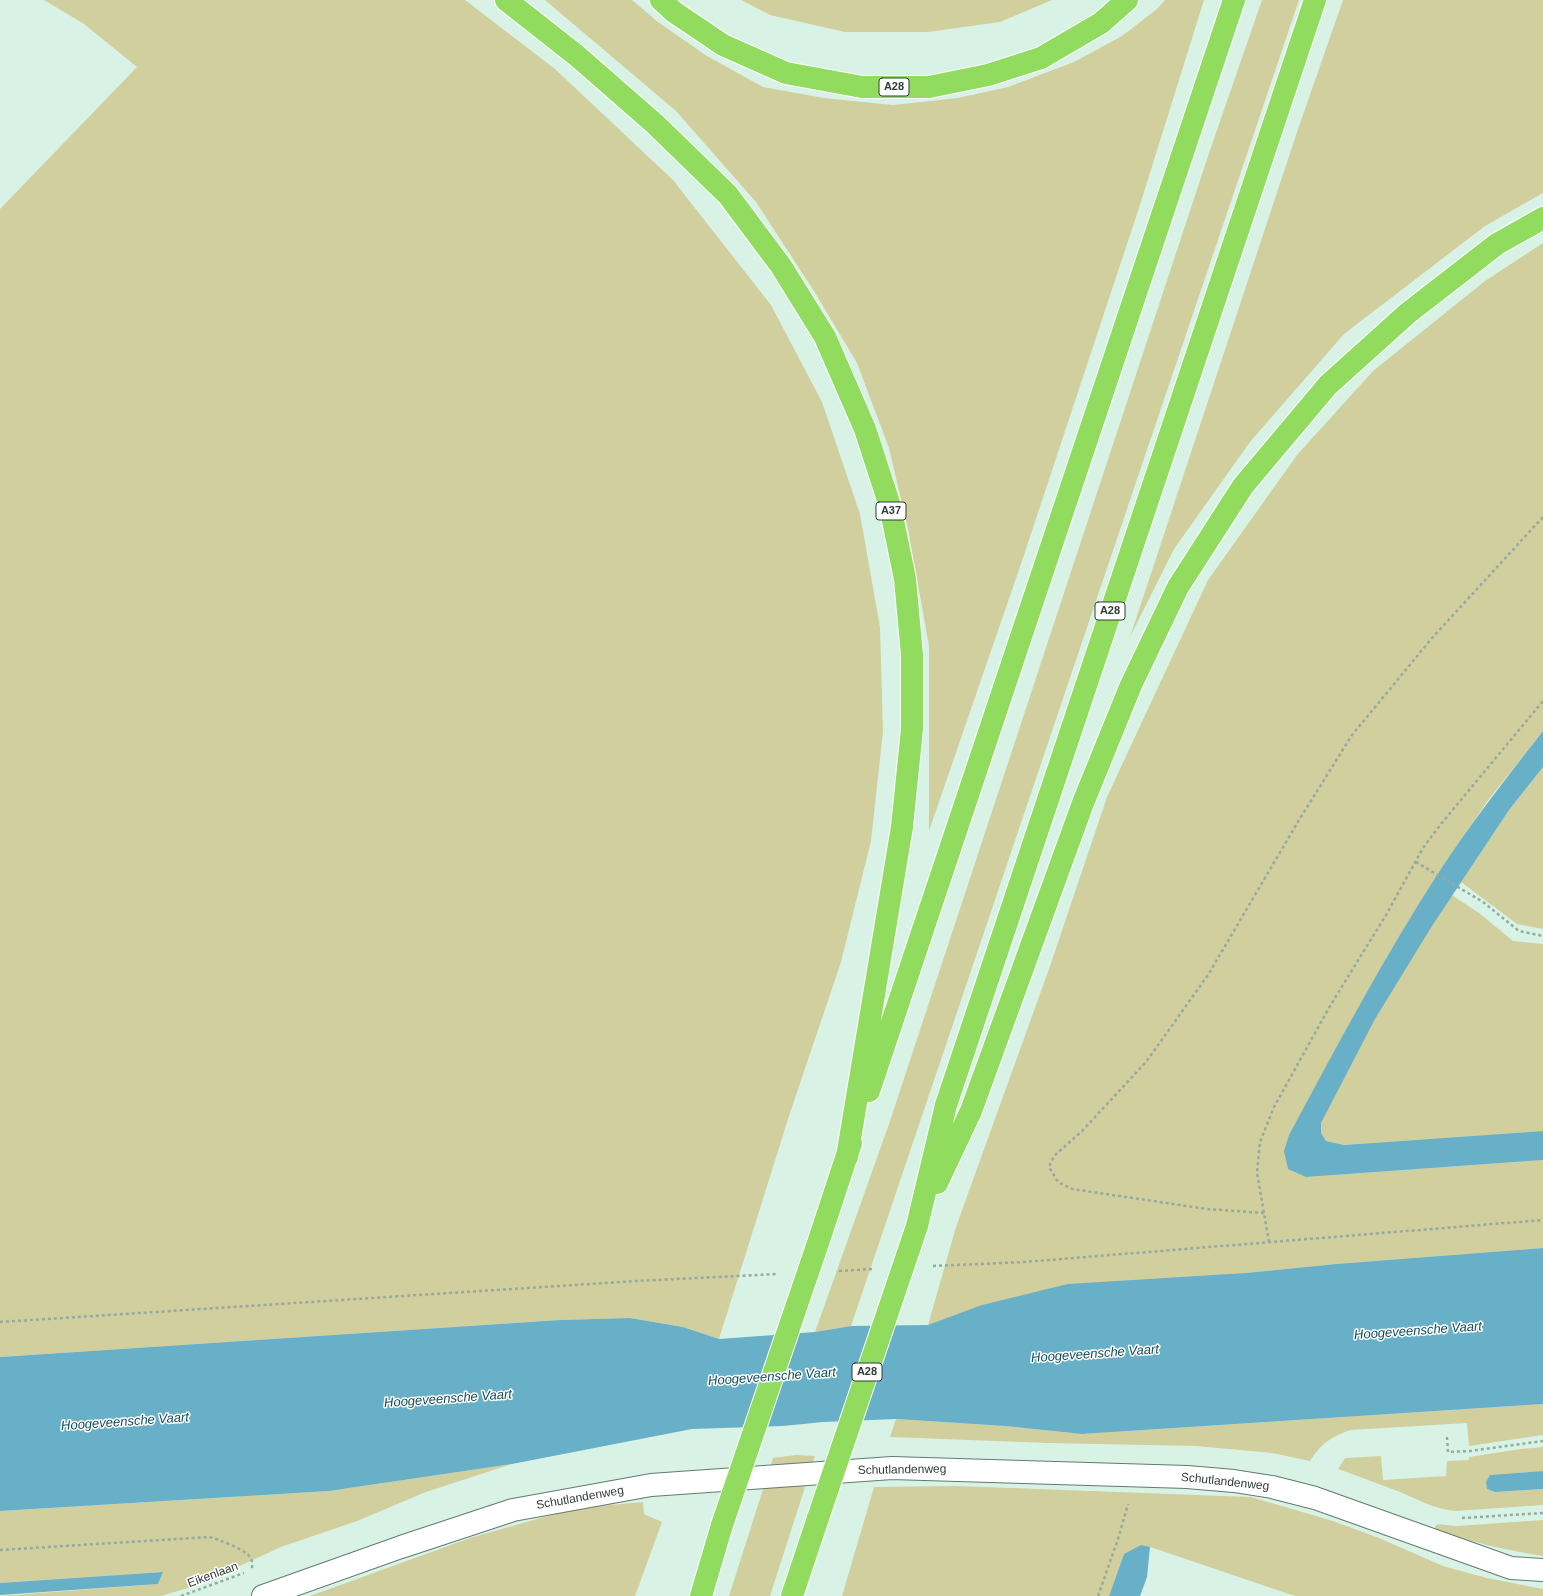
<!DOCTYPE html>
<html>
<head>
<meta charset="utf-8">
<style>
  body { margin:0 }
  canvas { display:block; background:#d8f3e5 }
</style>
</head>
<body>
<canvas width="1543" height="1596"></canvas>
<script>
const c = document.querySelector('canvas').getContext('2d');
c.lineJoin = 'round';
function fillPath(path, color) { c.fillStyle = color; c.fill(path, 'evenodd'); }
function stroke(path, color, width, dash) { c.strokeStyle = color; c.lineWidth = width; c.lineCap = dash ? 'butt' : 'round'; c.setLineDash(dash || []); c.stroke(path); }
function drawText(font, color, halo, rows, align = 'center') {
  c.font = font + ' Arial,sans-serif'; c.lineWidth = 3; c.setLineDash([]); c.textBaseline = 'middle'; c.strokeStyle = halo; c.fillStyle = color; for (const [text, x, y, turn = 0] of rows) {
    c.save(); c.translate(x, y); c.rotate((+turn || 0) * Math.PI / 180); c.textAlign = isNaN(turn) ? turn : align; if (halo) c.strokeText(text, 0, 0); c.fillText(text, 0, 0); c.restore();
  }
}
const green = new Path2D(`
  M44,0H465L555,69L673,180L771,305L822,402L860,514L880,627L883,732L871,841L841,962L789,1116L719,1339L683,1327L630,1318L560,1320L0,1357V209L137,67L84,24Z
  M545,0H632L658,22L707,56L763,87L824,98L893,105L958,98L1008,87L1074,62L1122,36L1157,9L1165,0H1204L1139,208L1022,561L929,831V646L908,529L889,448L857,363L814,291L756,202L676,111Z
  M741,0H1052L1000,22L928,32H845L770,15Z
  M1262,0H1299L851,1326L815,1332L889,1124L1209,153Z
  M1343,0H1543V193L1485,226L1344,334L1250,442L1174,549L1130,637L1297,132Z
  M1543,243V731L1489,799L1439,872L1289,1135L1306,1177L1543,1160V1248L1336,1264L1246,1273L928,1325L956,1227L1049,969L1107,797L1208,580L1297,455L1373,371L1485,281Z
  M1543,767V929L1517,924L1461,882L1509,810Z
  M1452,895L1479,913L1513,941L1543,944V1131L1344,1145L1326,1141L1321,1133V1123L1369,1019Z
  M1543,1404V1435L1469,1446L1467,1423L1351,1430C1330,1437 1322,1443 1310,1461L1272,1453L1196,1446L1047,1443L890,1437L896,1419L1005,1426L1082,1434Z
  M1543,1447V1471L1491,1475L1486,1482L1487,1489L1495,1492L1543,1489V1505L1455,1511C1434,1509 1419,1500 1400,1492C1380,1484 1359,1477 1338,1469L1345,1458L1381,1456L1383,1480L1446,1476L1447,1461L1469,1460V1457L1521,1449Z
  M796,1455L815,1456L770,1596H729L773,1458Z
  M512,1464L426,1492L357,1521L281,1547L198,1585L161,1596H0L158,1584L163,1572L0,1583V1511L329,1491Z
  M958,1486L1251,1497L1333,1521L1379,1538L1443,1566L1487,1578L1543,1589V1596H1295L1150,1547L1124,1554L1109,1596H842L874,1487Z
  M643,1502L644,1514L662,1522L635,1596H310L470,1538L544,1517L587,1507Z
  M1543,1520V1556C1505,1550 1470,1542 1434,1529L1437,1524L1457,1526Z`);
const water = new Path2D(`
  M1543,731V767L1509,810L1432,926L1375,1019L1321,1123V1133L1326,1141L1344,1145L1543,1131V1160L1306,1177L1288,1169L1284,1151L1289,1135C1337,1046 1384,957 1439,872C1471,823 1507,777 1543,731Z
  M1543,1248V1404L1082,1434L1005,1426L896,1419L823,1422L783,1426L692,1429L512,1464L329,1491L0,1511V1357L560,1320L630,1318L683,1327L719,1339L815,1332L851,1326L928,1325L982,1305L1068,1284L1246,1273L1336,1264Z
  M1543,1471V1489L1495,1492L1487,1489L1486,1482L1490,1475Z
  M1141,1545L1150,1547L1147,1577L1140,1596H1109L1124,1554Z
  M163,1572L158,1584L0,1595V1583Z`);
const path = new Path2D(`
  M1416,862L1483,902L1519,931L1543,936
  M1264,1213L1207,1209L1072,1189L1058,1182L1049,1167L1054,1156L1083,1130L1146,1062L1208,975L1299,820L1352,735L1432,638L1543,517
  M1269,1242L1257,1173L1260,1142L1274,1107L1330,1006L1386,915L1423,848L1441,824L1543,701
  M933,1266L1024,1262L1543,1220
  M839,1271L872,1269
  M0,1322L636,1281L778,1274
  M1447,1437L1448,1452L1470,1451L1543,1441
  M1462,1518L1543,1513
  M0,1550L209,1537C218,1539 246,1550 250,1557C253,1561 252,1566 252,1570
  M181,1596L244,1573
  M1098,1596L1118,1539L1128,1504`);
const secondary = new Path2D(`
  M263,1596L401,1547L513,1510L651,1485L892,1468L1187,1477L1234,1481L1272,1487L1315,1498L1511,1568L1543,1570`);
const highway = new Path2D(`
  M506,0L576,55L655,124L728,195L781,266L825,337L865,429L890,506L905,579L912,655V729L902,827L847,1157
  M661,0L674,12L723,45L786,73L862,87H929L988,75L1041,58L1101,23L1127,0
  M869,1091L1234,0
  M937,1183L971,1111L1083,803L1131,685L1178,587L1243,486L1328,385L1408,313L1497,244L1543,218
  M917,1226L946,1105L1315,0
  M820,1237L851,1143
  M701,1596L722,1525
  M792,1596L818,1518`);
const highwayBridge = new Path2D(`
  M818,1518L917,1226
  M722,1525L820,1237`);
const shields = [
  [894,87,30],
  [891,511,30],
  [1110,611,30],
  [867,1372,30]
];
const shieldNames = [
  ["A28",894,87],
  ["A37",891,511],
  ["A28",1110,611],
  ["A28",867,1372]
];
const streetNames = [
  ["Schutlandenweg",902,1470,-1],
  ["Schutlandenweg",1225,1482,6],
  ["Schutlandenweg",580,1498,-10],
  ["Eikenlaan",213,1575,-20]
];
const waterNames = [
  ["Hoogeveensche Vaart",1418,1331,-4],
  ["Hoogeveensche Vaart",1095,1354,-4],
  ["Hoogeveensche Vaart",772,1377,-4],
  ["Hoogeveensche Vaart",448,1399,-4],
  ["Hoogeveensche Vaart",125,1422,-4]
];
fillPath(green, '#d2cf9f');
fillPath(water, '#68afc8');
stroke(secondary, '#627a6f', 24);
stroke(highway, '#fff', 24);
stroke(path, '#95aa9f', 2.5, [3, 3]);
stroke(secondary, '#fff', 22);
stroke(highway, '#91db5f', 22);
stroke(highwayBridge, '#fff', 24, []);
stroke(highwayBridge, '#91db5f', 22);
for (const [x, y, w] of shields) { const box = new Path2D(); box.roundRect(x - w / 2, y - 9, w, 18, 3); c.fillStyle = '#fff'; c.fill(box); stroke(box, '#313c37', 1); }
drawText('bold 11px', '#313c37', null, shieldNames);
drawText('12px', '#313c37', '#fff', streetNames);
drawText('italic 13px', '#0f4c5e', '#fff', waterNames);
</script>
</body>
</html>
